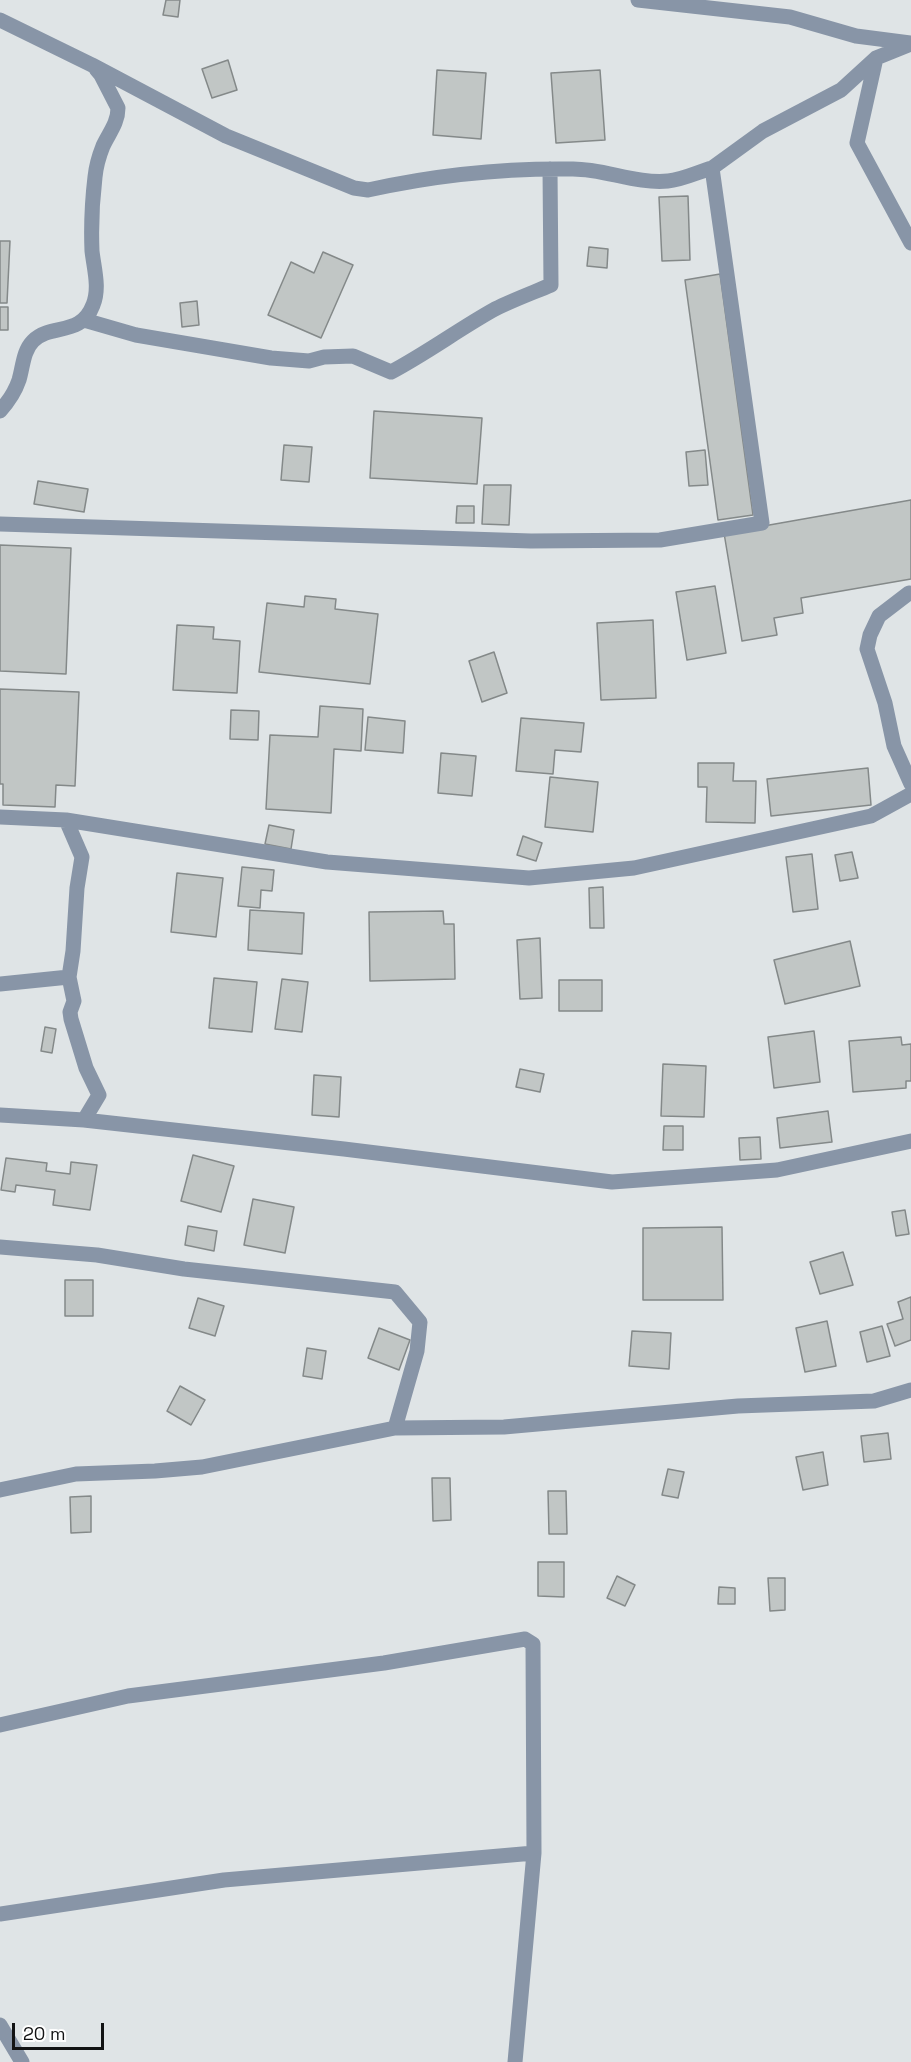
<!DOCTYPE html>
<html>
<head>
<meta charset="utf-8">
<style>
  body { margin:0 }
  #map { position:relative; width:911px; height:2062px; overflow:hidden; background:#dfe4e6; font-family:"Space Grotesk",sans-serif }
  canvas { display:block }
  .scale { position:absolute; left:12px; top:2023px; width:92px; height:27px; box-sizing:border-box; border:3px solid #121314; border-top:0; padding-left:8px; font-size:18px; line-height:21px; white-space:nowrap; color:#121314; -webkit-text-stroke:4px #fff; paint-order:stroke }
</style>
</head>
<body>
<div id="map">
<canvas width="911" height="2062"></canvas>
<div class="scale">20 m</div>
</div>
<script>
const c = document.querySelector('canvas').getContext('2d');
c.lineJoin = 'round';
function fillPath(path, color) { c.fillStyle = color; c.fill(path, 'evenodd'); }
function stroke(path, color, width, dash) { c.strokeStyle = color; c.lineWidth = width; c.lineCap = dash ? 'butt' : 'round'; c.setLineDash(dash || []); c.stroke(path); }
const building = new Path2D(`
  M166,0H180L178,17L163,15Z
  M228,60L237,90L212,98L202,69Z
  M437,70L486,73L481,139L433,135Z
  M600,70L605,140L556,143L551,73Z
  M688,196L690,260L662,261L659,197Z
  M0,241H10L7,303H0Z
  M589,247L608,249L607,268L587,266Z
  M323,252L353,265L321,338L268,315L291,262L314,273Z
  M720,274L753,515L718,520L685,280Z
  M197,301L199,325L182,327L180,303Z
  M0,307H8V330H0Z
  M374,411L482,418L477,484L370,478Z
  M284,445L312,447L309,482L281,480Z
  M705,450L708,485L689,486L686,452Z
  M38,481L88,489L84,512L34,504Z
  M484,485H511L509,525L482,524Z
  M911,500V579L801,598L803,613L774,618L777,635L742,641L724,533Z
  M457,506H474V523H456Z
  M0,545L71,548L66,674L0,671Z
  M715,586L726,653L687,660L676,592Z
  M305,596L336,599L335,609L378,614L370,684L259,672L267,603L304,607Z
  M653,620L656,698L601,700L597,623Z
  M177,625L214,627L213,639L240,641L237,693L173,690Z
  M494,652L507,693L482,702L469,661Z
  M0,689L79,692L75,786L56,785L55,807L3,805V784H0Z
  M320,706L363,709L361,751L334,749L331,813L266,809L270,735L318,737Z
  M231,710L259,711L258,740L230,739Z
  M368,717L405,721L403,753L365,750Z
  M521,718L584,723L581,752L555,750L553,774L516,771Z
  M441,753L476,756L472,796L438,793Z
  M698,763H734L733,781H756L755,823L706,822L707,787H698Z
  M868,768L871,805L771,816L767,779Z
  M550,777L598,782L593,832L545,827Z
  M269,825L294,830L291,849L265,844Z
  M523,836L542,843L536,861L517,855Z
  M852,852L858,878L840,881L835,855Z
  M812,854L818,909L793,912L786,857Z
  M242,867L274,870L272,891L261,890L260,908L238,906Z
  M177,873L223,878L216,937L171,932Z
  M603,887L604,928H590L589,888Z
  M250,910L304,913L302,954L248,950Z
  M443,911L444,924H454L455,979L370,981L369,912Z
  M540,938L542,998L520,999L517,940Z
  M850,941L860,986L785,1004L774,960Z
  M214,978L257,982L252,1032L209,1028Z
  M282,979L308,982L302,1032L275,1029Z
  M559,980H602V1011H559Z
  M45,1027L56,1029L52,1053L41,1051Z
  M814,1031L820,1082L774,1088L768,1037Z
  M901,1037L902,1045L911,1044V1081H906V1088L853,1092L849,1041Z
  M663,1064L706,1066L704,1117L661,1116Z
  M520,1069L544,1074L540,1092L516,1087Z
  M314,1075L341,1077L339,1117L312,1115Z
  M828,1111L832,1142L780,1148L777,1118Z
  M664,1126H683V1150H663Z
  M760,1137L761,1159L740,1160L739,1138Z
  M193,1155L234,1166L221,1212L181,1201Z
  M6,1158L47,1163L46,1171L70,1174L71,1162L97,1165L90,1210L53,1205L55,1190L16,1185L15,1192L1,1190Z
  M253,1199L294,1207L285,1253L244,1245Z
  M905,1210L909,1234L896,1236L892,1212Z
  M188,1226L217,1231L214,1251L185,1245Z
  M722,1227L723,1300H643V1228Z
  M843,1252L853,1285L820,1294L810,1262Z
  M65,1280H93V1316H65Z
  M911,1297V1340L895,1346L887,1324L903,1319L898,1302Z
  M198,1298L224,1306L215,1336L189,1328Z
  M827,1321L836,1366L805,1372L796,1328Z
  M882,1326L890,1356L867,1362L860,1332Z
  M379,1328L410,1340L399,1370L368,1358Z
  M632,1331L671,1333L669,1369L629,1366Z
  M307,1348L326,1351L322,1379L303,1376Z
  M180,1386L205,1400L191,1425L167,1411Z
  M888,1433L891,1459L864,1462L861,1436Z
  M823,1452L828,1485L803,1490L796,1457Z
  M668,1469L684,1472L678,1498L662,1495Z
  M432,1478H450L451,1520L433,1521Z
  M548,1491H566L567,1534H549Z
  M91,1496V1532L71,1533L70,1497Z
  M538,1562H564V1597L538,1596Z
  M617,1576L635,1585L625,1606L607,1598Z
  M768,1578H785V1610L770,1611Z
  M719,1587L735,1588V1604H718Z`);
const lane = new Path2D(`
  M909,593L879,616L870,635L867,649L885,703L894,746L911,784`);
const street = new Path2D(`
  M638,0L790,17L856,36L911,43
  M0,20L92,65L226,136L354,188L368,190C435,175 504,168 573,169C605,169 636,184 668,181C682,180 698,172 712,168
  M876,58L857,143L911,243
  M84,320L136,335L271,358L309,361L324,357L353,356L391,372C427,353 459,329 495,309C513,300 532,293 551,285L550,169
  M0,411C9,401 15,392 19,380C23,367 23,351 33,341C51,323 81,337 93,305C100,288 94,269 92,251C91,227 92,202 95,177C96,167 99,156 103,146C109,133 118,123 118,108L101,75L96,69
  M0,524L531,541L660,540L762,523L712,168L763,131L841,90L876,58L911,44
  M0,817L66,820L327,862L529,878L634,868L871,816L911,794
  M66,820L82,857L77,888L73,951L69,977L74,1001L70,1012L71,1019L86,1068L99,1095L84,1120
  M0,984L69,977
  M0,1115L84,1120L344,1149L612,1182L777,1170L911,1141
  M0,1247L97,1255L184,1269L395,1292L420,1322L417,1351L395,1428
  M0,1490L76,1474L155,1471L202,1467L395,1428L504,1427L738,1406L874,1401L911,1390
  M0,1725L128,1696L384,1663L525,1639L533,1644L534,1853L515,2062
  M0,1914L224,1880L534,1853
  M0,2025L22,2062`);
fillPath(building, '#c1c6c5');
stroke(building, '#848989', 1.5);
stroke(lane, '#8895a7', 15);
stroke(street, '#8895a7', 15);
</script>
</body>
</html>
